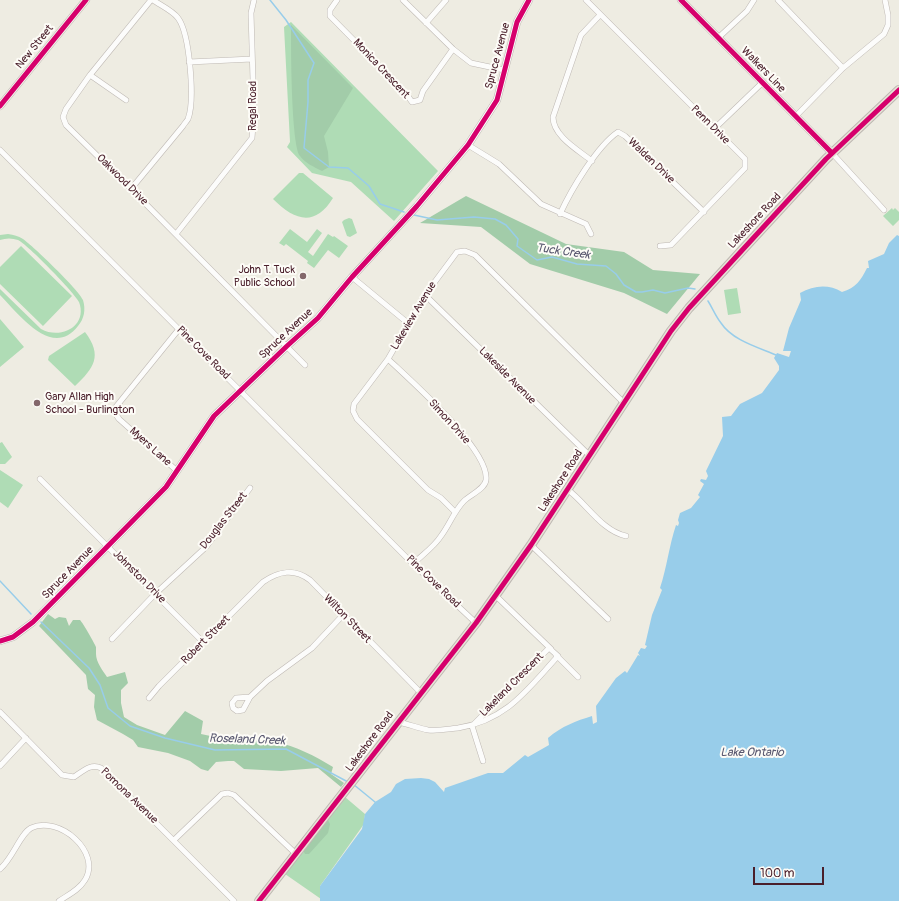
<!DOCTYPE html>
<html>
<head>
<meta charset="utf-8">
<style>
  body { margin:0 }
  #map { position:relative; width:899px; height:901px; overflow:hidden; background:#eeece2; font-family:Pangolin,sans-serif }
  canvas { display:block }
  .scale { position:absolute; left:753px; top:867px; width:71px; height:18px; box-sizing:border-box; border:2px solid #4a1f2b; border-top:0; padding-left:5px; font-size:12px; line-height:14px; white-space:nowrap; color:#4a1f2b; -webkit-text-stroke:3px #fdfcf7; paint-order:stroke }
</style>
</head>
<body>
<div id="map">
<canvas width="899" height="901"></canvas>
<div class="scale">100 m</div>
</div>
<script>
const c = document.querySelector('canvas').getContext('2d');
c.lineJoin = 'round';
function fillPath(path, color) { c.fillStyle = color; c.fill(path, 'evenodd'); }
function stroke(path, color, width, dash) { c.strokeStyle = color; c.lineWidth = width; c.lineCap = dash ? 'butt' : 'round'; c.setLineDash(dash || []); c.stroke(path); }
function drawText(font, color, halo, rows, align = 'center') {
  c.font = font + ' Pangolin,sans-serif'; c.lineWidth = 4; c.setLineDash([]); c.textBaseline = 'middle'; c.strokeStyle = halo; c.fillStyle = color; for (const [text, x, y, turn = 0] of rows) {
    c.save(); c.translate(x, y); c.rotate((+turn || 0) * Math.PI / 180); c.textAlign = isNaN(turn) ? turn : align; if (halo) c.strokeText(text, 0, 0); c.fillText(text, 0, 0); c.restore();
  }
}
const green = new Path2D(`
  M291,22L438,171L394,221L351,182L312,173L287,147L290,142L284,27Z
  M299,173H303L333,198C315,227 295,221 273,199Z
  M892,208L893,210L895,208L899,212V220L893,226L883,216Z
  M349,218L352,219L357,233L350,237L347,236L342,222L344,220Z
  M290,229L307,242L317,229L322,233L308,252L313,256L328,234L333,237L334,236L348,246L339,258L328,250L314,268L307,263L308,261L286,244L284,246L279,243Z
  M8,234C14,235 18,236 23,239C33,246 79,290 83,300C86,310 84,319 78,326C52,360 18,313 0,295V289L41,329C61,340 88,326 79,302C75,293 27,244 18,240C12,238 6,238 0,240V235Z
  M21,246L72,296L43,326L0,284V267Z
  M737,288L741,313L728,315L724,290Z
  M0,319L24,347L0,367Z
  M85,332C103,356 94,368 75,386L48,360L49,356Z
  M2,442L12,457L5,464H0V443Z
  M0,470L23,485L8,508L0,502Z
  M345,797L365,814L364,824L320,886L321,899L285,874Z`);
const forest = new Path2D(`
  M291,25L353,88L324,136L328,152L329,167L322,171C314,167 305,163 300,156C291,145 291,45 291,25Z
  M466,196L566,244L624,252L653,270L700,274L667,314L624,293L530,264L481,227L420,223Z
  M48,614L55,619L59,617L66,618L69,626L73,620H80C83,623 95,644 96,647C96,649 96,652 96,654C96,662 103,671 107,677L125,672L128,683L121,690V703L124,717L137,725L165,735L185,711L203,721L201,734L220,738L229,735C244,743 259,739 275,742C296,746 315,756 333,767L331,774L344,783L341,787L318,768L281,771L244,769L234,761H228L216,762L208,771L201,769L190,761L168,753L138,747L133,740L123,734L97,720L94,707L95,695L88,689L86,675L39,626Z
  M324,820H328L330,824L328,833L309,854H305L303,850Z`);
const water = new Path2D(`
  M897,235L899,236V901H320V886L362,829L365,814L375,802L391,792L396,784L405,779L421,778L429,779L435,782L444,792L445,788L488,773H503L525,755L528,757L549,745L548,738C562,726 576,721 592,716L593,724L597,722L596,706L616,678L625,671L627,673L638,655L640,656L638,653L641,648L645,649L647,646L645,645L652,615L662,590L660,588C667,567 669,546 676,525L678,526L679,523L678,520L680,513L691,508L700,497L698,495L704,484L700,481L701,479L706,480L708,476L706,471L723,436L722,417L731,416L740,404L762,393L779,370V366L774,358L777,353L789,357L791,351H783L789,328L801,300L800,293C814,285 829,284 842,292C856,288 861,280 867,268H869L868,261L884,254L889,243Z`);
const stream = new Path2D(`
  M270,0L286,20L314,63L308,80V102L304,148L329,167L348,168L369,186L380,204L404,212
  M414,215L437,220L474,217L495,219L506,225L518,239L517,246L537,260L552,257L577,264L606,266L616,274L624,285L636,292H642L653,290L665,293L688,288L695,289
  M708,301C713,309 716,317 721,323C732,340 757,347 776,355
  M0,581L31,614
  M41,622L89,668L100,685L108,708L130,726L165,738L215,750L286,749L348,782
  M353,784L375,802`);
const minor = new Path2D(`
  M151,0L90,75L66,109L63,117L66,125L131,189L305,365
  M337,0L330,10V16L405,92L412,102L420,100L423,91L453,49
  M403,0L453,49L471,63L504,70
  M586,0L745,159V168L671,245L660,246
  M778,0L843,68
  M426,23L446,0
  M718,38L747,11L754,0
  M189,62L252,59
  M90,75L126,100
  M796,116L843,68L884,34L888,25V15L885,0
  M714,129L762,83
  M468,145L499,164L541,204L586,224L591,234
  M0,150L413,564L476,623
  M832,153L884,210
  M592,161C578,150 553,136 553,117L581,35L600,15
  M131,189L183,126C184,124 187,121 188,119C195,101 190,34 178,18C173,11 160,5 153,0
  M560,214C571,190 597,146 618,132L625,136L704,212
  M176,234L252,138L254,113L251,13L254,0
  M352,277L409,324
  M425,295L590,456
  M388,359C410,380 490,450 486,480C485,489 470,495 464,501C454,511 450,524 441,536C434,547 422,555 413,564
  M176,470L119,419L115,413V408L179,329
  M40,479L203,642
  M567,489C587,504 602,531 626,536
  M455,512L441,498L428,490L357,419L353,411L354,404L388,359L425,295L457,252L465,251L475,255L624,403
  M531,545L608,619
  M496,596L551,649
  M112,639L155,594L206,547L250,488
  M556,655L578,677
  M250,697L236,698L232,703L233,708L237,711L243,710L250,697L267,681L312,648L343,615
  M149,698L159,686L263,582C279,571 294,568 310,580L421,693
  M0,712L62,775L74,777C83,771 91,763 101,768L234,901
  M398,722C408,724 418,728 428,730C438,731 448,729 458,728C507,720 527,690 558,656L549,648L472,726
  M472,726L483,761
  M0,766L26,738
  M174,840L222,794L228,793L234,795L296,854
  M0,869C13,858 20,834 31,828C59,815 102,852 85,880C79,890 68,895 59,901`);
const tertiary = new Path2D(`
  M0,641L13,637L33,622L166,487L214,416L287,346L318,318L352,277L417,206L468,145L497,100L517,22L529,0`);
const secondary = new Path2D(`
  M681,0L832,153
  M0,106L86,0`);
const primary = new Path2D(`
  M259,901L476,623L531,545L671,331L689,308L826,159L899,90`);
const cycleway = new Path2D(`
  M681,0L832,153
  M0,106L86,0
  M0,641L13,637L33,622L166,487L214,416L287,346L318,318L352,277L417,206L468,145L497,100L517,22L529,0
  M259,901L476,623L531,545L671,331L689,308L826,159L899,90`);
const markers = [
  [303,276,4,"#83676b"],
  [37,403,4,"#83676b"]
];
const streetNames = [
  ["New Street",35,47,-51],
  ["Spruce Avenue",498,56,-75],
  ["Monica Crescent",381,69,47],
  ["Walkers Line",763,70,46],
  ["Regal Road",253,106,-90],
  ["Penn Drive",710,125,45],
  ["Walden Drive",651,161,44],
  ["Oakwood Drive",122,180,45],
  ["Lakeshore Road",755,221,-47],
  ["Lakeview Avenue",414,316,-59],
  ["Spruce Avenue",286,334,-43],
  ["Pine Cove Road",203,353,45],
  ["Lakeside Avenue",507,376,45],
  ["Simon Drive",449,422,48],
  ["Myers Lane",150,447,42],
  ["Lakeshore Road",561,481,-57],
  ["Douglas Street",224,521,-52],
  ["Spruce Avenue",68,573,-46],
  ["Johnston Drive",139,577,45],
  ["Pine Cove Road",433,582,44],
  ["Wilton Street",347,619,46],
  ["Robert Street",206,640,-45],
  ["Lakeland Crescent",512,685,-45],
  ["Lakeshore Road",370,742,-53],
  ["Pomona Avenue",129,796,44]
];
const poiNames = [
  ["John T. Tuck",295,270],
  ["Public School",295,283],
  ["Gary Allan High",45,397,"left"],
  ["School - Burlington",45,410,"left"]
];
const waterNames = [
  ["Tuck Creek",563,252,8],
  ["Roseland Creek",247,740,2],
  ["Lake Ontario",752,753]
];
fillPath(green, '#afdcb5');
fillPath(forest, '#a2cca9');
fillPath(water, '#98cdea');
stroke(stream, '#98cdea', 1.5);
stroke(minor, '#beb8b3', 6);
stroke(tertiary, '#beb8b3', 8);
stroke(secondary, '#beb8b3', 8);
stroke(primary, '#beb8b3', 10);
stroke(minor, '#fcfcfb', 5);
stroke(tertiary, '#fcfcfb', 7);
stroke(secondary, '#f5f2ec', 7);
stroke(primary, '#e8e3d7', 8);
stroke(cycleway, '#d6006c', 5);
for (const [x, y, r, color] of markers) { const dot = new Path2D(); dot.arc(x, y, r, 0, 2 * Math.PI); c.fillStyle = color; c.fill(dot); stroke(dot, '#fdfcf7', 1.5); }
drawText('11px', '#4a1f2b', '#fdfcf7', streetNames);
drawText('11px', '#4a1f2b', '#fdfcf7', poiNames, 'right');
drawText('italic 12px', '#58576f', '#fdfcf7', waterNames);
</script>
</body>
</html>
